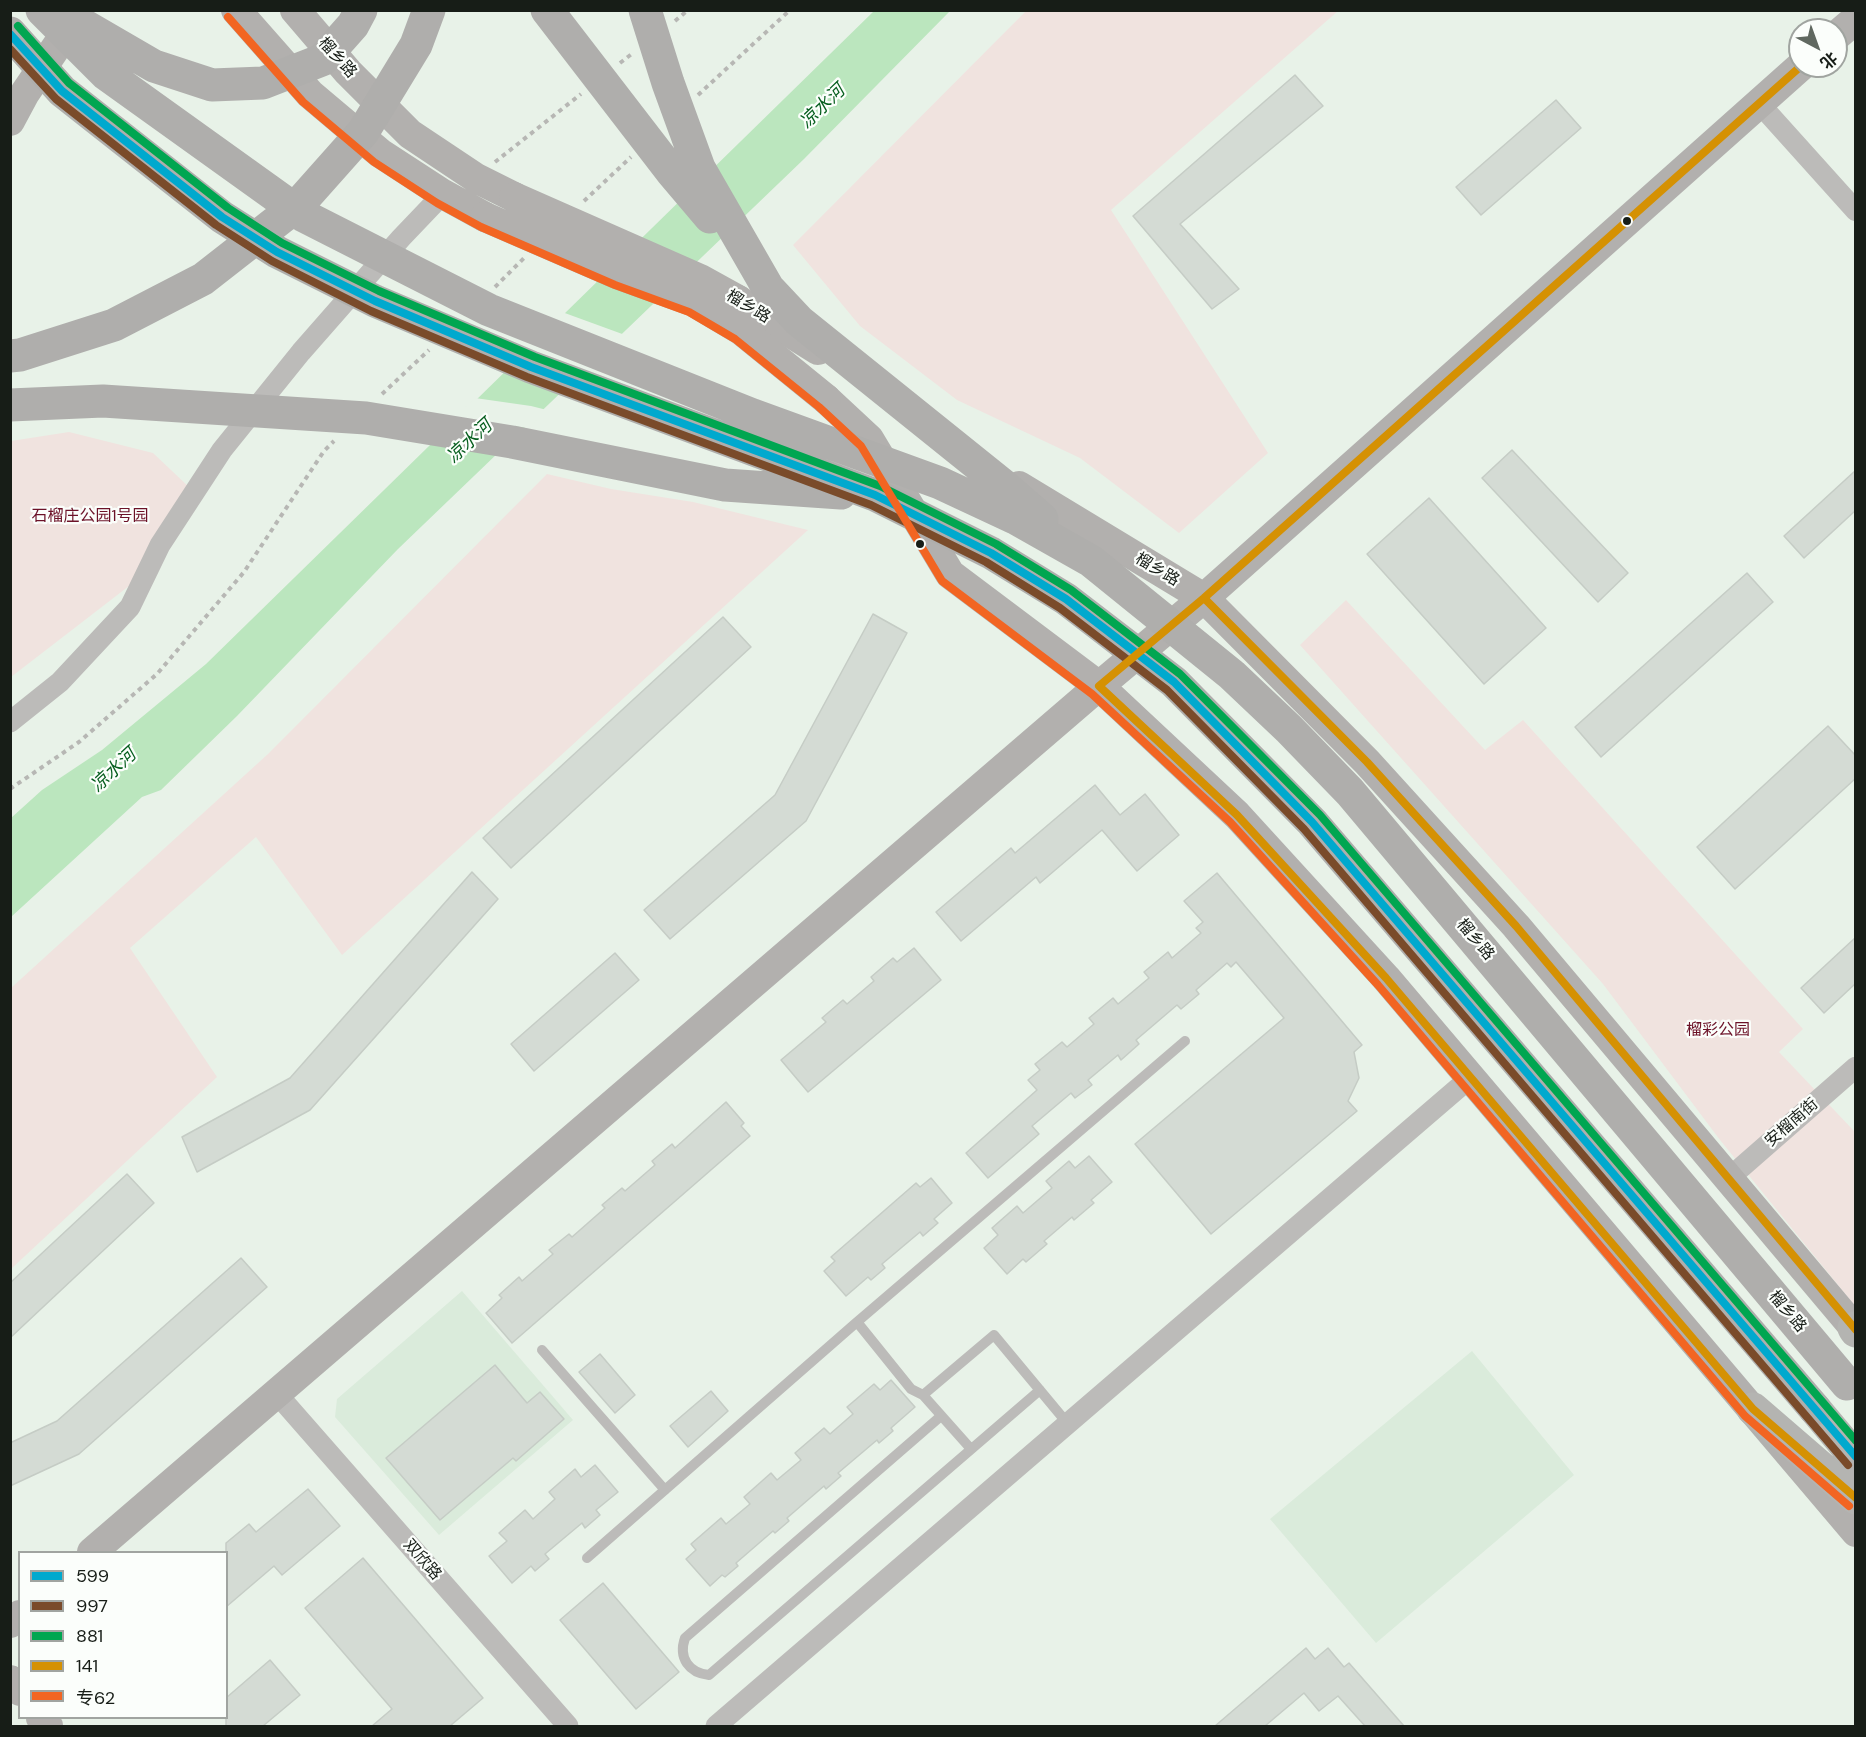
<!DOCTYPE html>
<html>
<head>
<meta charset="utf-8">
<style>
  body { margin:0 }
  #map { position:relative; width:1866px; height:1737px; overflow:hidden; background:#e8f2e8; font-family:"DM Sans","Noto Sans SC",sans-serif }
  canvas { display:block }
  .frame { position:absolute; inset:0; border:12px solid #171d17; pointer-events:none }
  .legend { position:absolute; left:18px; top:1551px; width:210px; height:168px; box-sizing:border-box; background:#fbfefb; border:2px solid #a0a4a0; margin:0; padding:8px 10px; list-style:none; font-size:18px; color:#171d17 }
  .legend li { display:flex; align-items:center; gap:12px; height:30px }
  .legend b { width:30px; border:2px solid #a0a4a0 }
  .north { position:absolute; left:1788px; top:18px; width:60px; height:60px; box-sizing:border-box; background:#fbfefb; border:2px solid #a0a4a0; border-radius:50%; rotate:139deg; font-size:16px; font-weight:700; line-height:24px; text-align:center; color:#171d17 }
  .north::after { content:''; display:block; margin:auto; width:21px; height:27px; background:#606860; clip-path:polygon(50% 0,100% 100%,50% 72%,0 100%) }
</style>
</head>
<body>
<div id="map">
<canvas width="1866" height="1737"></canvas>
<div class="frame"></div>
<ul class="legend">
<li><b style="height:8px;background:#00a9ce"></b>599</li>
<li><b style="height:8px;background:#7a4b2a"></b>997</li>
<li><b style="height:8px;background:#00a651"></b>881</li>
<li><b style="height:8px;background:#d59103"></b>141</li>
<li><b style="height:8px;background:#f26522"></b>专62</li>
</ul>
<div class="north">北</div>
</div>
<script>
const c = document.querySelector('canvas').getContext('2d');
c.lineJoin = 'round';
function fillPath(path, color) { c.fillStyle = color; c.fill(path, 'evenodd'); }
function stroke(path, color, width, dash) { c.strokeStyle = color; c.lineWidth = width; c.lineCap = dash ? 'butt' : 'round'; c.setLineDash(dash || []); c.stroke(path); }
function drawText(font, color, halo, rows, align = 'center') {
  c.font = font + ' "DM Sans","Noto Sans SC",sans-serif'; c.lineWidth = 4.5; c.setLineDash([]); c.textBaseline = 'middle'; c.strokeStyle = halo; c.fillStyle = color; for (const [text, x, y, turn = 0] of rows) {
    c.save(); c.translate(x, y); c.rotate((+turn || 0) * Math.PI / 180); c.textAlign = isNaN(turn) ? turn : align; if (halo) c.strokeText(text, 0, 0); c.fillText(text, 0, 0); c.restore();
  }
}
const built = new Path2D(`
  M462,1291L573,1420L439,1535L335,1417L337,1399Z
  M1472,1351L1574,1475L1376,1643L1270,1519Z`);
const green = new Path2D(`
  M1027,10L1338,11L1111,210L1268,453L1179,533L1080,458L957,400L860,326L793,245Z
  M69,432L153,453L190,488L164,559L11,677V441Z
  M547,474L611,489L693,502L808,530L342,955L256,837L130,948L217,1077L11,1269V988L268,754Z
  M1346,600L1485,750L1523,720L1803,1029L1779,1052L1855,1132V1306L1720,1140L1603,984L1300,645Z`);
const water = new Path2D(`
  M874,11H950L804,159L398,549L237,716L161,790L142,797L11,917V818L42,790L102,750L206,664Z`);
const pier = new Path2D(`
  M562,312L625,335L568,390L507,367Z
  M475,398L531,406L547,410L528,428L454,418Z`);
const building = new Path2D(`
  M1295,75L1323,106L1180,224L1239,289L1212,309L1133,216Z
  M1556,100L1581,128L1481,215L1456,187Z
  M1512,450L1628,573L1598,602L1482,478Z
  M1856,470V510L1804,558L1784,536Z
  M1429,498L1546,628L1484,684L1367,554Z
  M1747,573L1773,602L1601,757L1575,727Z
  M873,614L907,633L806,821L670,939L644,910L775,795Z
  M723,617L751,647L511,868L483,838Z
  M1828,726L1856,756V778L1735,889L1697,847Z
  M1095,785L1120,815L1145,794L1179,835L1137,871L1102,830L1040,883L1036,877L961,941L936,912L1011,848L1015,853Z
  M472,872L498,899L310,1110L197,1172L182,1137L290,1078Z
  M1217,873L1362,1045L1354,1052L1359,1078L1348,1101L1357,1111L1211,1234L1135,1144L1284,1018L1236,962L1231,967L1227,963L1196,990L1199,994L1181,1009L1177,1005L1136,1040L1139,1044L1121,1060L1118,1055L1088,1080L1092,1085L1075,1098L1071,1093L1032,1126L1039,1134L988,1178L966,1153L1037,1090L1028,1080L1040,1070L1035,1064L1062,1042L1067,1047L1094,1024L1089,1018L1113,998L1118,1004L1149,978L1144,972L1168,952L1172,958L1201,933L1196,928L1203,922L1184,901Z
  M1856,937V983L1824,1013L1801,988Z
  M914,948L941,980L808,1092L781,1060L826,1022L822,1018L843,1000L847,1004L874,981L871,977L893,958L897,962Z
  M615,953L639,980L534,1071L511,1044Z
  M726,1102L744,1123L741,1126L750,1136L512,1343L486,1313L502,1298L499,1295L519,1277L522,1281L553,1254L549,1250L569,1234L572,1237L605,1208L602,1205L622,1188L625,1191L655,1165L652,1161L672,1144L675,1148Z
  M1089,1156L1112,1182L1091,1200L1094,1203L1074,1220L1072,1217L1044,1241L1047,1244L1026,1262L1023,1259L1007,1274L984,1248L998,1235L992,1228L1017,1206L1023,1213L1052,1188L1046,1181L1069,1161L1075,1168Z
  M127,1174L154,1203L10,1338V1283Z
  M931,1178L952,1203L934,1219L938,1223L923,1236L920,1232L882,1264L885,1268L871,1280L868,1277L846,1296L824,1271L835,1261L831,1257L916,1183L920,1187Z
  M241,1258L267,1287L79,1454L10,1486V1443L57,1421Z
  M600,1354L635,1395L615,1413L579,1372Z
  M495,1365L527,1403L540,1392L564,1419L516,1461L513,1458L440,1520L386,1458Z
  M891,1380L915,1407L891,1428L893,1431L879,1443L877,1440L838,1473L841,1476L826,1489L824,1486L787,1518L789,1521L775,1533L773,1531L736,1563L738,1566L725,1577L722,1575L710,1586L686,1559L696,1550L691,1544L721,1518L726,1524L750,1504L744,1497L771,1473L777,1480L801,1460L795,1453L824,1428L830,1434L853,1414L847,1407L874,1384L880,1390Z
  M711,1391L728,1411L688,1447L670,1426Z
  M595,1465L618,1492L596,1510L600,1515L585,1528L582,1523L545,1554L549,1559L535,1571L531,1566L512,1583L489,1556L507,1541L499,1533L525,1510L533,1519L555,1499L549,1492L575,1469L581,1477Z
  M308,1489L340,1526L282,1575L274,1566L226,1607V1543L249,1524L256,1532Z
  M363,1558L483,1698L450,1726H372L392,1709L305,1608Z
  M603,1583L679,1672L636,1709L560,1620Z
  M1306,1648L1315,1659L1328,1648L1344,1667L1349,1663L1404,1726H1365L1338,1696L1319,1711L1304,1693L1265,1726H1215Z
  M270,1660L300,1695L263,1726H226V1698Z`);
const path = new Path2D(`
  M675,21L688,10
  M620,63L633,53
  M698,95L790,10
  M495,162L581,94
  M584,201L631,157
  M495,287L524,258
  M382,394L429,350
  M10,789L79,742L157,674L244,572L324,451L334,441`);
const lane = new Path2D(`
  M857,1322L1185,1041
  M542,1350L665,1490
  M923,1395L994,1335L1068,1424
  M941,1416L685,1638C678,1658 689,1673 709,1675L1040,1390
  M587,1558L857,1322L911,1389L923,1395L971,1449`);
const street = new Path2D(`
  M1758,102L1856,211
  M10,722L60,682L130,607L160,545L222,450L301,352L401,238L443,194
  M1728,1179L1856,1067
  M277,1394L568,1726
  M716,1726L1471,1077`);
const secondary = new Path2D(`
  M236,10L310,94L380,153L443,194L485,217
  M295,10L348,72L410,134L476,178L514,197
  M1836,36L1856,19
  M10,121L25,93L78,15
  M738,300L818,350
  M826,399L869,439L950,574L1099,686L1237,815L1386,978L1856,1532
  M1019,486L1204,598L1367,762L1516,926L1856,1330
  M92,1552L1099,686L1204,598L1801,66
  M10,1623L20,1615
  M10,1680L20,1691
  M41,1718L48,1726`);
const primary = new Path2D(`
  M1854,1328L1856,1331
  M1753,1409L1856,1498
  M1815,1409L1856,1458`);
const secondaryBridge = new Path2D(`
  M514,197L700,279L738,300
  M485,217L619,275L694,302L741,330L826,399`);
const highwayBridge = new Path2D(`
  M42,10L106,74L304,216L489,310L753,415L940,483L1015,518L1091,561L1232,675L1289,729L1350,792L1847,1384
  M547,10L671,171L710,217
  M645,10L668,83L699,168L768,288L799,321L1003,485L1042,519
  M61,12L154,66L212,85L263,83L322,60L353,25L361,10
  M10,33L62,91L222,217L277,252L375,301L531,367L875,495L991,553L1066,599L1174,682L1312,822L1815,1409
  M10,356L20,355L114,325L203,279L299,204L363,132L416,45L429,10
  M10,405L103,401L366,418L512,442L725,485L841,493`);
const bus1 = new Path2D(`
  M10,34L62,91L222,217L277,252L375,301L531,367L875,495L991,553L1066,599L1174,682L1312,822L1856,1457`);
const bus2 = new Path2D(`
  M10,49L56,99L216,225L272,261L371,311L527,377L871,505L986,562L1060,608L1167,690L1304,829L1848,1465`);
const bus3 = new Path2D(`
  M18,26L69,83L228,208L282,243L379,291L535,357L880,486L996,544L1071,590L1180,674L1320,815L1856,1441`);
const bus4 = new Path2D(`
  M1801,66L1204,598L1099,686L1237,815L1386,978L1753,1409L1856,1498
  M1204,598L1367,762L1516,926L1856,1330`);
const bus5 = new Path2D(`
  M228,17L303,102L374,162L437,203L481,227L615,285L689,312L735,339L819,407L861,446L942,581L1092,694L1230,822L1378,985L1745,1416L1849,1506`);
const markers = [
  [1627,221,5,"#171d17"],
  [920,544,5,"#171d17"]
];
const streetNames = [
  ["榴乡路",337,58,48],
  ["榴乡路",748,307,31],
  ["榴乡路",1157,570,31],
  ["榴乡路",1475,940,50],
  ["安榴南街",1792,1123,-41],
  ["榴乡路",1787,1312,50],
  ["双欣路",422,1560,49]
];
const parkNames = [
  ["石榴庄公园1号园",90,517],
  ["榴彩公园",1718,1031]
];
const waterNames = [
  ["凉水河",823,107,-44],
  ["凉水河",470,442,-43],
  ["凉水河",114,771,-43]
];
fillPath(built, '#daebdb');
fillPath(green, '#f0e3df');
fillPath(water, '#bbe6be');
fillPath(pier, '#e8f2e8');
fillPath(building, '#d4dbd4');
stroke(building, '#c5ccc5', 1.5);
stroke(path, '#b7b7b4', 4, [4.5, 4.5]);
stroke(lane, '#bcbbb9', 10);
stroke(street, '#bcbbb9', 21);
stroke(secondary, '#b2b0ae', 30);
stroke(primary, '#b4b4b1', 33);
stroke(secondaryBridge, '#b2b0ae', 30);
stroke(highwayBridge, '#afaeac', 33);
stroke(bus1, '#00a9ce', 8);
stroke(bus2, '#7a4b2a', 8);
stroke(bus3, '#00a651', 8);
stroke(bus4, '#d59103', 8);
stroke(bus5, '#f26522', 8);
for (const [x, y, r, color] of markers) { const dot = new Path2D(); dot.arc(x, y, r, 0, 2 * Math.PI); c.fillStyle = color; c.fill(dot); stroke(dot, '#fbfefb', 2); }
drawText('16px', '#171d17', '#fbfefb', streetNames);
drawText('16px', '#6c1228', '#fbfefb', parkNames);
drawText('italic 18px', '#065e1e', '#fbfefb', waterNames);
</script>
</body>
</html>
